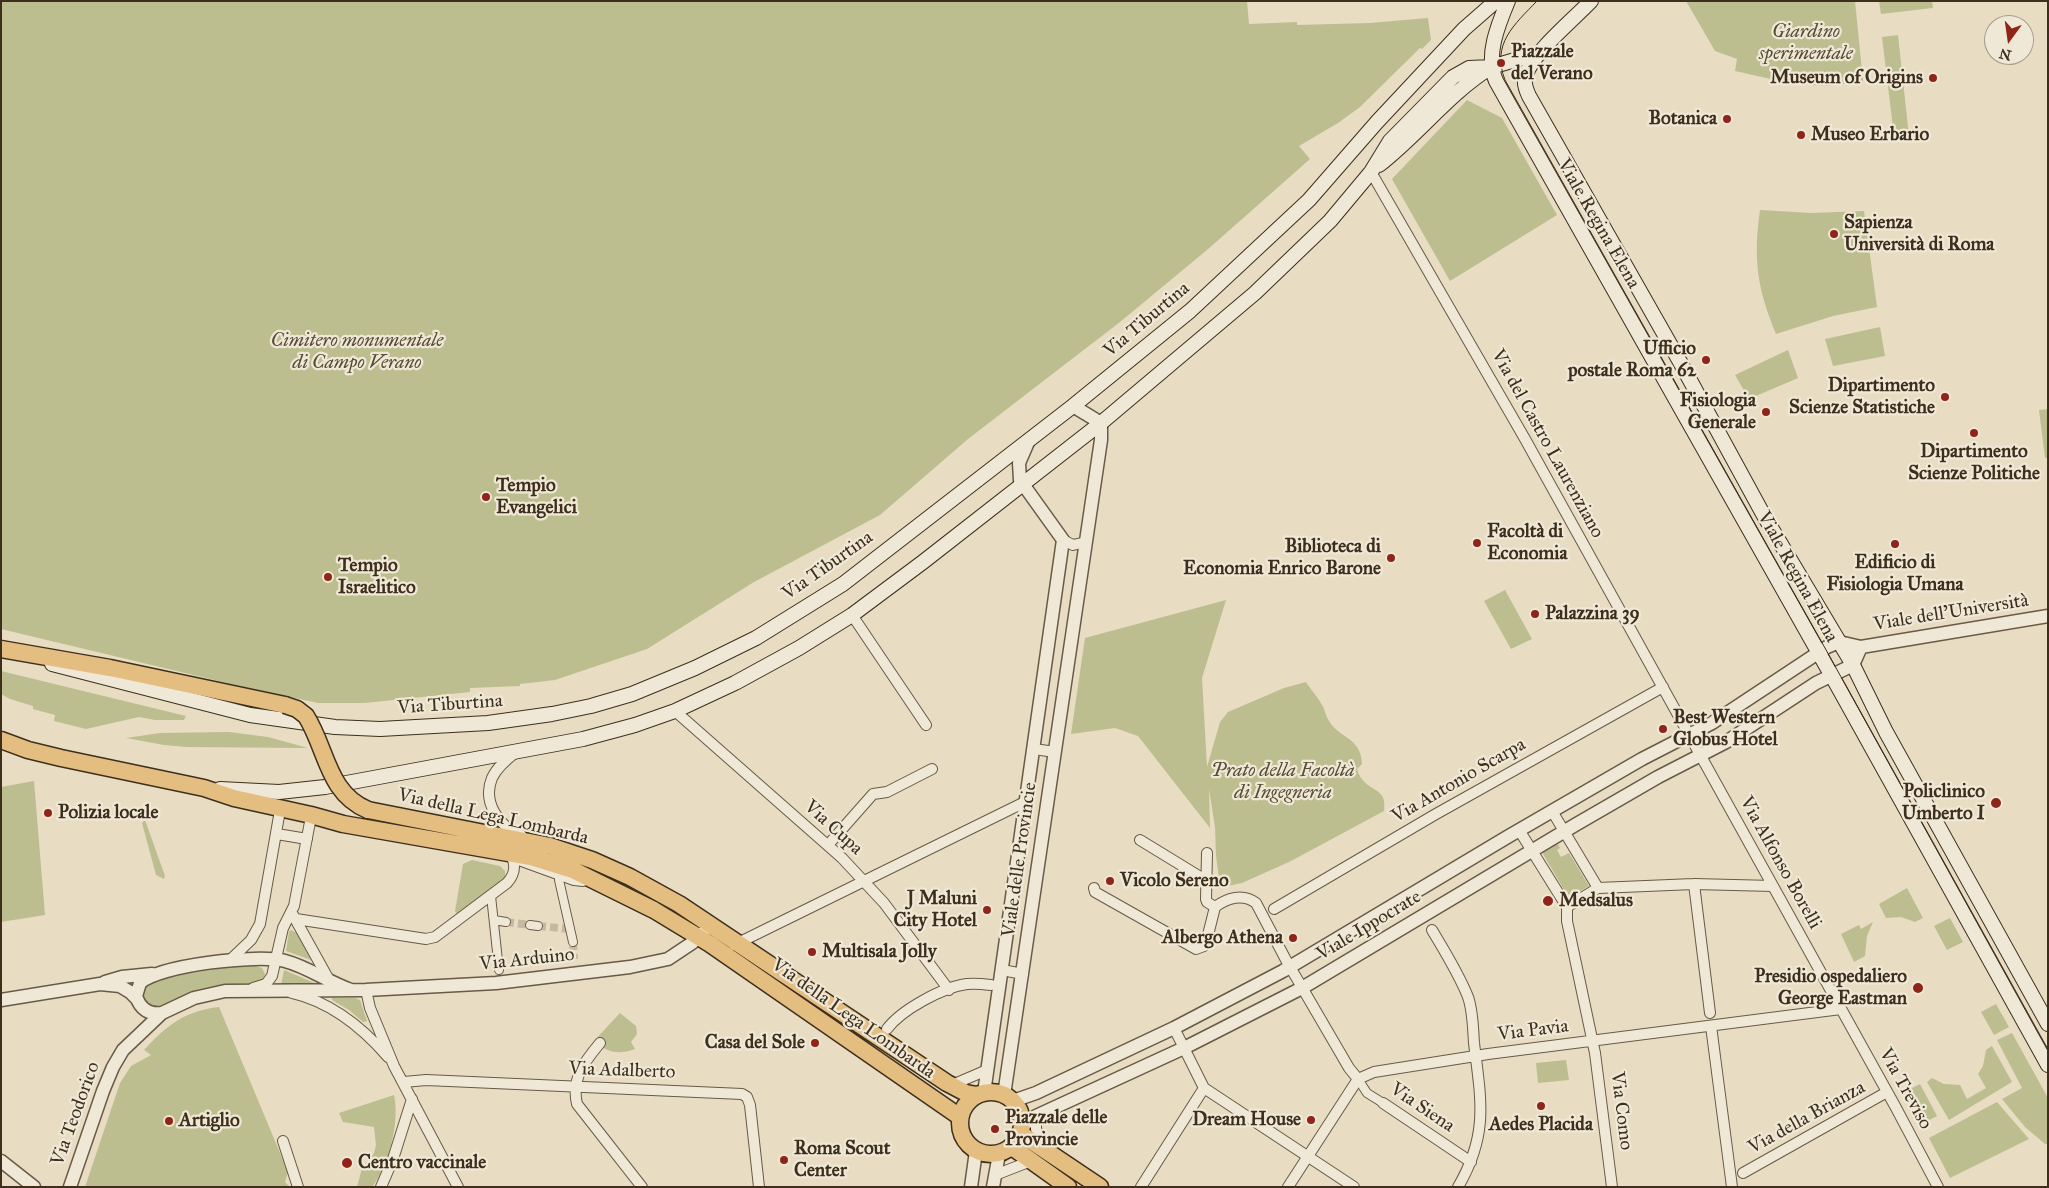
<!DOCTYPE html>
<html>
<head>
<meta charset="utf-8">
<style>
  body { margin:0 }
  #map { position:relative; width:2049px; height:1188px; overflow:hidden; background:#e8dcc2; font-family:"IM FELL Great Primer",serif }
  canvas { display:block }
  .frame { position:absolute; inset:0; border:2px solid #3e2f1d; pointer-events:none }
  .north { position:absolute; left:1984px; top:15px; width:50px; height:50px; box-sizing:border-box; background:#f0e8d7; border:1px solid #a99e8d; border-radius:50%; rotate:194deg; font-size:14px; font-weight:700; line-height:20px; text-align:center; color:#3e2f1d }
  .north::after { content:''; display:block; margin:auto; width:18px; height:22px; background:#8f2418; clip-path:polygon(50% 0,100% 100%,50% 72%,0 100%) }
</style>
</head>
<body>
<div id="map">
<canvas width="2049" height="1188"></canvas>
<div class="frame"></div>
<div class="north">N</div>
</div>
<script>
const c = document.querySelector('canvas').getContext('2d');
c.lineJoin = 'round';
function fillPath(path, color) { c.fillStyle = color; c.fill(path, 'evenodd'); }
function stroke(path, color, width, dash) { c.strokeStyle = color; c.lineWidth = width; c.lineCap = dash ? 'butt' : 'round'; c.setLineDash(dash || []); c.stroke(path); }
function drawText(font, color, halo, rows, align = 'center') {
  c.font = font + ' "IM FELL Great Primer",serif'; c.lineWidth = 4.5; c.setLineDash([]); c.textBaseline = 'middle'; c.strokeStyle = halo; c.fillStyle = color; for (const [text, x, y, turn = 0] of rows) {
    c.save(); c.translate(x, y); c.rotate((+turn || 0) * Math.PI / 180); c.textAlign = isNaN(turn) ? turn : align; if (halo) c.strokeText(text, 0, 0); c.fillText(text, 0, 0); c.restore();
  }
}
const green = new Path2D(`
  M1,1H1247L1249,24L1297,22V25L1370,23L1428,18L1431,40L1422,49L1420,48L1360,107L1338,123L1299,146L1310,159L1207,250L1120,322L968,439L880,515L754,582L647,649L555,680L520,684V686L470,688V692L365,703H318L231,684L1,629Z
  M1686,1H1855L1863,81L1827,86L1793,84L1735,71L1737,59L1715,51Z
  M1879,1H1932L1933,8L1881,14Z
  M1898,35L1909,136H1894L1882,37Z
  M1467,100L1502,118L1557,215L1450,281L1392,179Z
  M1760,210L1811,213L1864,211L1877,307L1833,316L1776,334C1757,288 1753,259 1760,210Z
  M1880,327L1885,356L1833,366L1825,339Z
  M1788,350L1798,378L1749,399L1735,375Z
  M2048,409V458H2045L2039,410Z
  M1505,590L1532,639L1511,649L1484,601Z
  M1226,600L1202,678L1207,767L1220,722L1228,712L1284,688L1306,682C1311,690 1318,697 1322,705C1325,709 1325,715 1328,719C1338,739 1361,736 1362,764L1357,769C1364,794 1388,784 1384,811L1291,861L1242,883L1228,886L1219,878L1216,856L1215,827L1209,789L1210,828L1138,736L1115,728L1071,734L1085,638Z
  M1,671L186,716L184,720H155L139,717L86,729L54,721L55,715L33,709V706L10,699L1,694Z
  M229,732L268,737L308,748L187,747L164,745L126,738L160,733Z
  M34,781L45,915L1,922V787Z
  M145,820L165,876L164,879L156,875L142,823Z
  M1557,842L1560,848L1557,850L1561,857L1569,853L1589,886L1569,898L1543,854L1545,848Z
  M472,860L500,866L505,871V878L457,914L455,911L463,864Z
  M1907,888L1923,918L1915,922L1901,917L1886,918L1879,904Z
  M1950,918L1963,942L1947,950L1934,926Z
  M1873,922L1867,936L1865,956L1854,962L1841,934L1859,925L1861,929Z
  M291,930L297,933L311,960L286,951L289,932Z
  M253,965L262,968L265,974L263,980L258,983L220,985L199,989L155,1008L147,1005L143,997L145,987L156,979L235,966Z
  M284,970L317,984L281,985Z
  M332,998H355L360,1000L367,1021L363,1022L349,1010L332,1000Z
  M1996,1004L2009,1027L1994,1035L1981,1012Z
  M219,1007L288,1172L285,1182L290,1187H85L120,1083L131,1066L151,1055L144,1050C167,1025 185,1011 219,1007Z
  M620,1013L636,1026L637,1034L631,1042L635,1049C618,1055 608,1053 594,1041Z
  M2012,1033L2048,1098V1144H2045L2025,1127L2002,1099L2022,1088L1997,1040Z
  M1992,1046L2012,1082L1949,1120L1927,1082L1932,1078L1944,1084L1960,1085L1967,1099L1986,1088L1978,1074L1983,1066L1986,1050Z
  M1566,1060L1569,1080L1538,1083L1536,1063Z
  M1920,1084L1937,1116L1922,1124L1904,1092Z
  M394,1095C400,1120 389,1167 372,1187H357L362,1168L374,1153L376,1145L374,1127L343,1122L339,1113Z
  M1997,1102L2029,1139L1950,1178L1929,1138Z`);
const pedestrianTunnel = new Path2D(`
  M506,922L530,925
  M538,926L570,929
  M573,942L574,959`);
const pedestrian = new Path2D(`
  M559,880L573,942
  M491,896L499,970
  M494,920L506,922
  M530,925L538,926
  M1358,1079L1367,1093L1383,1103`);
const minor = new Path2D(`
  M1371,172L1525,439L1895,1106L1938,1187
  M1063,540L1073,545L1086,542
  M852,615L926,725
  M675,711L842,858L884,903L949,990
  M1034,749L1055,752
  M516,752C507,759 497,767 492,778C482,802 499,827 521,835
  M1552,811L1598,888
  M1519,830L1567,907
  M277,834L307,839
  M1140,840L1207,881
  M828,845L873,794L887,792L932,769
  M1207,853L1206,899L1207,902L1215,907
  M519,860L574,880L583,881L586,877
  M1694,884L1710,1013
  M1094,888L1095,892L1196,949L1204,946L1206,943L1215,907C1227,898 1243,893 1256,903L1286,960L1349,1068L1358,1079
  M1567,907V921L1595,1053L1612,1187
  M1567,907L1598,888L1694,884L1773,886
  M1274,909L1436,814L1663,687
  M293,915L329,980
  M296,919L426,939L435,937L507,883C516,873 516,864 510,853
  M1432,930C1445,952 1459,974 1468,997C1473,1011 1473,1029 1474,1043C1481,1100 1489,1134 1458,1187
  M734,945L1027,801
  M230,960L251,940L260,924L279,816
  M1002,970L1023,974
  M253,988L266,984L272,976L283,928L294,906L310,822
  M366,990L370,1008L394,1066L458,1187
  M292,993C331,1002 362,1027 388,1057
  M1711,1026L1732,1187
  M1174,1028L1204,1088L1354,1187
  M887,1029C901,1010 943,987 967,984C975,983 983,984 991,985
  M600,1043C585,1061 571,1078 577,1104L642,1187
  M404,1082L426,1080L742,1094L747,1097L750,1105L759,1187
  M952,1085L987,1070
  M1383,1103L1471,1162
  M1036,1116V1129L1045,1149
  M283,1141L298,1187
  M1743,1173L1887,1092
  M995,1175L1031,1161
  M381,1187L393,1159L412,1099
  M1141,1187L1204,1088
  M1288,1187L1358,1079L1374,1072L1488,1054L1841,1009`);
const tertiary = new Path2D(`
  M105,982L122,977L152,974
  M351,990C328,982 308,967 285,961C258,954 159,965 140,983L136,996C140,1009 149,1015 162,1013L194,998L225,991L366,990L496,983L630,967L668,959L692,943L704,932
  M1,1000L100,984L120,986L130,992L137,999
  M984,1093L1063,540L1020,480L1019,463L1029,440
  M1004,1095L1101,440V423L1073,406
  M1013,1101L1036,1093L1174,1028L1283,971L1509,836L1642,759L1712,723L1827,647L1839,642L1861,647L2048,616
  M1022,1126L1036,1116L1184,1048L1302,988L1575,825L1658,777L1726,742L1816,683L1853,665L1861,647
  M1,1161L34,1187
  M70,1187L103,1091L113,1067L123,1050L162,1013
  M971,1187L976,1151
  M993,1187L999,1154`);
const secondary = new Path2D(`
  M1508,1C1498,25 1485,56 1496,81L1837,685L2048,1065
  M1591,1C1573,20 1532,53 1525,77C1524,84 1526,90 1529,96L1679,360L1763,514L1853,665L1886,732L2048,1024
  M1379,165C1419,134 1448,94 1491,67
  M52,664L250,715L335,727L380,729L488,723L552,714L591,706L632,694L695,668L756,638L843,584L1073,406L1190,311L1309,200L1377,122L1464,29L1496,1
  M220,789L279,792L325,787L583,739L635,725L675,711L735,683L799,648L852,615L923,562L1101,423L1255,293L1330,221L1371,172L1390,141L1453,77L1469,68L1491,67L1539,53`);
const primary = new Path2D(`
  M1,649L110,668L285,705
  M1,740L28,750L61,758L204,788L234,798L311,815L343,824L531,857L573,870L654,910L710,944L960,1117
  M368,810L550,846L592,860L630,877L679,904L947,1083L966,1093L977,1095
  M960 1123a31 31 0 1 1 62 0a31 31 0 1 1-62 0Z
  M1021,1134L1100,1187
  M1012,1147L1068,1187`);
const tram = new Path2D(`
  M1537,1C1514,25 1491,44 1505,80L1825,648L2048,1051`);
const primaryBridge = new Path2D(`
  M285,705L297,709L306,716C327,749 327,793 368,810`);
const markers = [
  [1501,63,5,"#8f2418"],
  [1933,78,5,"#8f2418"],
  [1727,119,5,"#8f2418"],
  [1801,135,5,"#8f2418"],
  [1834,234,5,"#8f2418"],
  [1706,360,5,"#8f2418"],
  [1945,397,5,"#8f2418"],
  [1766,412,5,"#8f2418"],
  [1974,433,5,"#8f2418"],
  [486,497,5,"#8f2418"],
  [1477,543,5,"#8f2418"],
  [1895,544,5,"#8f2418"],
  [1391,558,5,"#8f2418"],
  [328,577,5,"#8f2418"],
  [1535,614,5,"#8f2418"],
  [1663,729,5,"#8f2418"],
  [1996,803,6,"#8f2418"],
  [48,813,5,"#8f2418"],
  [1110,881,5,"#8f2418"],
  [1548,901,6,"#8f2418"],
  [987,910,5,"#8f2418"],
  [1293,938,5,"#8f2418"],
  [812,952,5,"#8f2418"],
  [1918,988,6,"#8f2418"],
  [815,1043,5,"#8f2418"],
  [1541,1106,5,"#8f2418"],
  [1311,1120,5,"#8f2418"],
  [169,1121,5,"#8f2418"],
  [995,1129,5,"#8f2418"],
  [784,1160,5,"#8f2418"],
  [347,1163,6,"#8f2418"]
];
const parkNames = [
  ["Giardino",1806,32],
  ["sperimentale",1806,54],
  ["Cimitero monumentale",357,341],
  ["di Campo Verano",357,363],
  ["Prato della Facoltà",1283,771],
  ["di Ingegneria",1283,793]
];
const poiNames = [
  ["Piazzale",1511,52],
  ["del Verano",1511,74],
  ["Museum of Origins",1923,78,"right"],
  ["Botanica",1717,119,"right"],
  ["Museo Erbario",1811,135],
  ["Sapienza",1844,223],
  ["Università di Roma",1844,245],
  ["Ufficio",1696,349,"right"],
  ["postale Roma 62",1696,371,"right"],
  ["Dipartimento",1935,386,"right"],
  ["Scienze Statistiche",1935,408,"right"],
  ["Fisiologia",1756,401,"right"],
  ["Generale",1756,423,"right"],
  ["Dipartimento",1974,452,"center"],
  ["Scienze Politiche",1974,474,"center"],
  ["Tempio",496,486],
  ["Evangelici",496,508],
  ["Facoltà di",1487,532],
  ["Economia",1487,554],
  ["Biblioteca di",1381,547,"right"],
  ["Economia Enrico Barone",1381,569,"right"],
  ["Edificio di",1895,563,"center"],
  ["Fisiologia Umana",1895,585,"center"],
  ["Tempio",338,566],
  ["Israelitico",338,588],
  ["Palazzina 39",1545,614],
  ["Best Western",1673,718],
  ["Globus Hotel",1673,740],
  ["Policlinico",1985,792,"right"],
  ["Umberto I",1985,814,"right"],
  ["Polizia locale",58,813],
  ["Vicolo Sereno",1120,881],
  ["J Maluni",977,899,"right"],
  ["City Hotel",977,921,"right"],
  ["Medsalus",1559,901],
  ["Albergo Athena",1283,938,"right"],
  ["Multisala Jolly",822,952],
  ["Presidio ospedaliero",1907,977,"right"],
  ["George Eastman",1907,999,"right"],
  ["Casa del Sole",805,1043,"right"],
  ["Piazzale delle",1005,1118],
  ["Provincie",1005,1140],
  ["Dream House",1301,1120,"right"],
  ["Artiglio",179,1121],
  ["Aedes Placida",1541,1125,"center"],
  ["Roma Scout",794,1149],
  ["Center",794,1171],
  ["Centro vaccinale",358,1163]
];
const streetNames = [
  ["Viale Regina Elena",1598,224,60],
  ["Via Tiburtina",1147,320,-40],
  ["Via del Castro Laurenziano",1547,444,61],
  ["Via Tiburtina",828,566,-35],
  ["Viale Regina Elena",1797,577,61],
  ["Viale dell'Università",1951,613,-9],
  ["Via Tiburtina",450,705,-4],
  ["Via Antonio Scarpa",1459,781,-30],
  ["Via della Lega Lombarda",493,817,13],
  ["Via Cupa",833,828,42],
  ["Viale delle Provincie",1020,860,-82],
  ["Via Alfonso Borelli",1780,863,61],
  ["Viale Ippocrate",1369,926,-31],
  ["Via Arduino",527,960,-6],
  ["Via della Lega Lombarda",853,1019,35],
  ["Via Pavia",1533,1031,-7],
  ["Via Adalberto",622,1071,2],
  ["Via Treviso",1905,1089,61],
  ["Via Siena",1422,1108,34],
  ["Via Como",1621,1111,83],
  ["Via Teodorico",76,1114,-70],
  ["Via della Brianza",1807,1118,-29]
];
fillPath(green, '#bdbe8f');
stroke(pedestrianTunnel, '#c6b9a1', 8, [8, 4]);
stroke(pedestrian, '#685a46', 10);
stroke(minor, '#685a46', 12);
stroke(tertiary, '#685a46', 15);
stroke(secondary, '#3e2f1d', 16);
stroke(primary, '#3e2f1d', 19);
stroke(pedestrian, '#f0e8d7', 8);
stroke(minor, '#f0e8d7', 10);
stroke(tertiary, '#f0e8d7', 12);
stroke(secondary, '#f0e8d7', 14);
stroke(primary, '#e4be81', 16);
stroke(tram, '#3e2f1d', 1);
stroke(primaryBridge, '#3e2f1d', 19, []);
stroke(primaryBridge, '#e4be81', 16);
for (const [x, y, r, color] of markers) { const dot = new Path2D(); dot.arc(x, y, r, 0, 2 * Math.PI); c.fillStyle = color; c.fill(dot); stroke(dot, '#f0e8d7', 2); }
drawText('italic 19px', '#574c34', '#f0e8d7', parkNames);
drawText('bold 19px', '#3e2f1d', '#f0e8d7', poiNames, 'left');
drawText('19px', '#3e2f1d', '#f0e8d7', streetNames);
</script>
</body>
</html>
